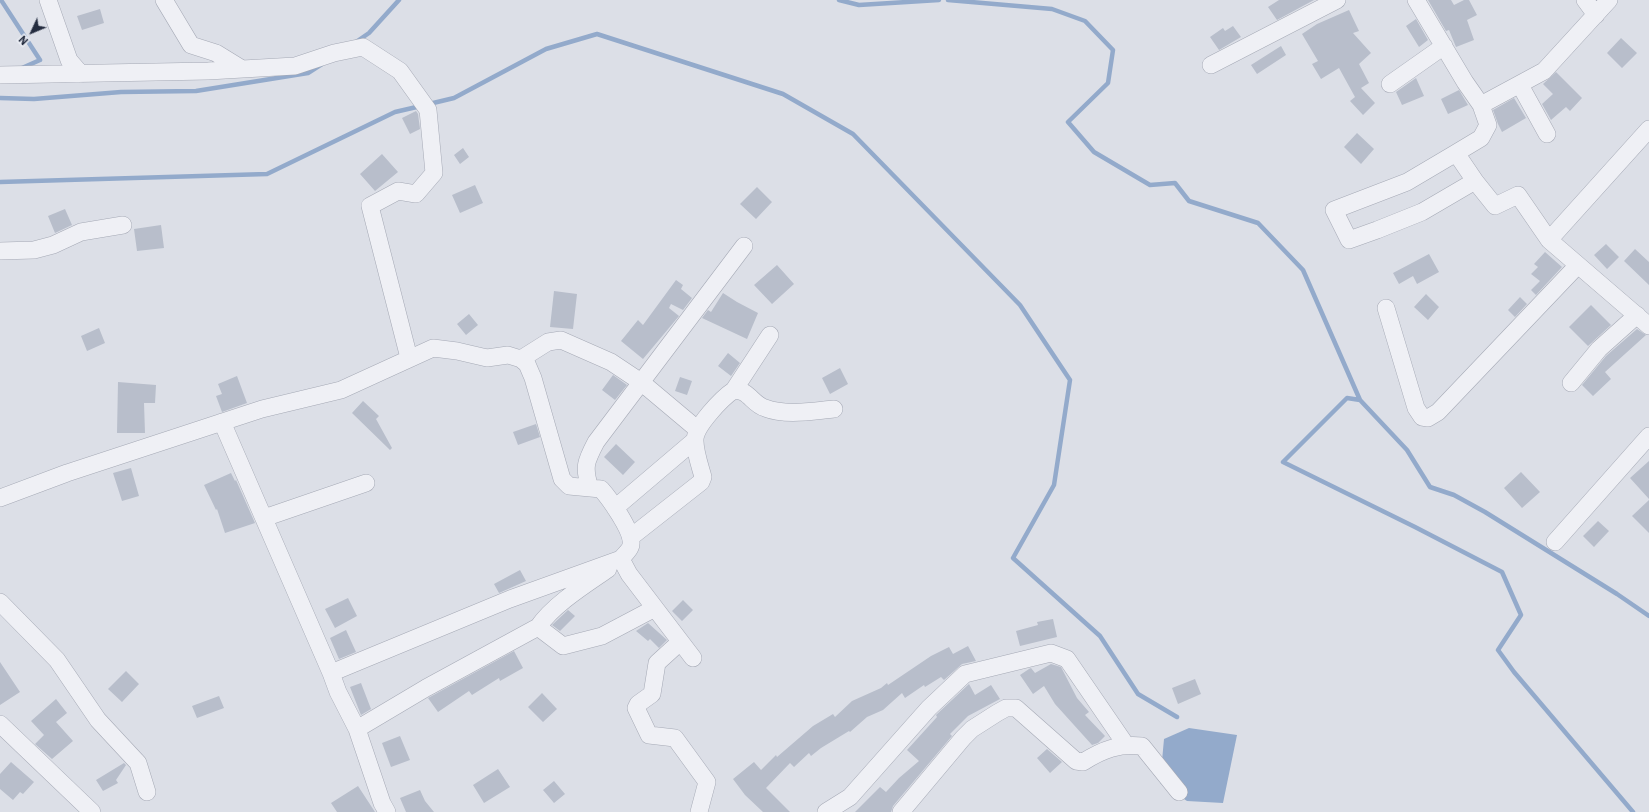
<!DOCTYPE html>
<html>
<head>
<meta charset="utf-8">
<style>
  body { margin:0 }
  #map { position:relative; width:1649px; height:812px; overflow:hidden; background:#dcdfe7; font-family:"IBM Plex Sans",sans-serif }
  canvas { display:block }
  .north { position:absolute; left:12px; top:12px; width:40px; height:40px; -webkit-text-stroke:3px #ebeef5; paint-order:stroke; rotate:226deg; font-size:11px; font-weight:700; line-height:16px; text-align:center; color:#242c3f }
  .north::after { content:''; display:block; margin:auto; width:14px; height:18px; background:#242c3f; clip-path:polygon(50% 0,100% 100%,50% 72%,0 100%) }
</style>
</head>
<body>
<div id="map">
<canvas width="1649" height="812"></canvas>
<div class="north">N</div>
</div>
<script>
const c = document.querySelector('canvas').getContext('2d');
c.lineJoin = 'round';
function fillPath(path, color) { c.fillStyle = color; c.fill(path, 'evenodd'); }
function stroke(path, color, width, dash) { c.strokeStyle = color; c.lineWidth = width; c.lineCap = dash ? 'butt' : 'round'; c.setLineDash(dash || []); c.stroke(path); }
const water = new Path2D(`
  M1189,728L1237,735L1223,803L1187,801L1160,783L1164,739Z`);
const stream = new Path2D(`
  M1,0L40,60L22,68
  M839,0L859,5L939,0
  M948,0L1052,9L1085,21L1113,50L1108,83L1068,122L1094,152L1150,185L1175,183L1189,201L1258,223L1303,270L1360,400
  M356,42L369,33L399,0
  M0,98L34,99L121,92L196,91L308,73L322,64
  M429,104L454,98L546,49L597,34L783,94L853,134L1020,305L1070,380L1054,485L1013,558L1100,636L1138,694L1177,717
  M0,182L267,174L395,112L421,106
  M1633,812L1514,672L1498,650L1521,615L1502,572L1415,527L1283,462L1347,398L1360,400L1407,450L1430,487L1454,495L1485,512L1617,594L1649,616`);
const building = new Path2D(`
  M1279,0H1314L1277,20L1268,7Z
  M1428,0H1451L1454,5L1464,0H1469L1477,15L1467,20L1474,40L1456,47L1449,30L1446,31Z
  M100,9L104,23L82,30L77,16Z
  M1349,10L1359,31L1353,33L1371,53L1359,64L1369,83L1361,88L1375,103L1363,115L1350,101L1355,97L1339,68L1321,79L1312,64L1318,61L1302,34L1317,24Z
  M1416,19L1428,40L1419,47L1406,26Z
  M1233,26L1241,37L1219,50L1210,37L1223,28L1225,31Z
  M1621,38L1637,53L1622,68L1607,53Z
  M1281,46L1286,55L1257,74L1251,65Z
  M1556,72L1582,98L1570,111L1566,107L1551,120L1542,104L1553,94L1543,84Z
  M1416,78L1424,96L1402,105L1396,92Z
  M1459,90L1468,105L1448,114L1441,99Z
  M1514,98L1526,118L1502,132L1498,124L1493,110Z
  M416,111L418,114L420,129L410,134L402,118Z
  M1357,133L1374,149L1361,164L1344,147Z
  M463,148L469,157L460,164L454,155Z
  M382,154L398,172L375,191L360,174Z
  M475,185L483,203L460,213L452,195Z
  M757,187L772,202L756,219L740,204Z
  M65,209L72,225L55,233L48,216Z
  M161,225L164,248L137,251L134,229Z
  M1606,244L1619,257L1607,269L1594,255Z
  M1635,249L1649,262V285L1624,261Z
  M1545,252L1562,267L1536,295L1531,290L1540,281L1531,274L1538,267L1534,264Z
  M1429,254L1439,272L1417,284L1413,276L1399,284L1393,273Z
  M777,265L794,284L772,304L754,285Z
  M676,280L683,285L681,289L692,298L683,310L671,304L669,308L679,316L643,359L621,341L638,320L643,325Z
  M554,291L577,294L573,329L550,327Z
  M723,293L737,302L758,313L747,339L702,318L708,310L711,312Z
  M1426,294L1439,307L1428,320L1414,307Z
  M1520,297L1527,304L1515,317L1508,310Z
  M1591,305L1611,325L1588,346L1569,327Z
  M469,314L478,325L466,335L457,324Z
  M99,328L105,343L87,351L81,336Z
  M1637,329L1646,335L1605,372L1611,379L1593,396L1582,385L1606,356Z
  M728,353L740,363L731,376L718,366Z
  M840,368L848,384L830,394L822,378Z
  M613,375L627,385L615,400L602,390Z
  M237,376L247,403L222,412L216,396L222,394L218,384Z
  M680,377L692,381L687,395L675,391Z
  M118,382L156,385L155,403H144L145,433H117Z
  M363,401L379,416L376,419L392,448L390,450L352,413Z
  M536,424L540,437L518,445L513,432Z
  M616,444L635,462L623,475L604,457Z
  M1649,461V499L1630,478Z
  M131,468L139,496L122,501L113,473Z
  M1521,472L1540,492L1522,508L1504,488Z
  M231,473L235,481L236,480L255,523L225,533L217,509L216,510L204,485Z
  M1649,500V533L1632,516Z
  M1598,521L1609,531L1594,547L1583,536Z
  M520,570L526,581L499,593L494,584Z
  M348,598L357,616L335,628L325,609Z
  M683,600L693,610L682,621L672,611Z
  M568,610L575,616L560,631L552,625Z
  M1053,619L1057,637L1020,646L1016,631L1038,625L1037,622Z
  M648,623L667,640L659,648L650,639L648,641L636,631Z
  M346,630L356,652L339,659L330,638Z
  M968,646L976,661L962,664L944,680L941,677L925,687L924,685L905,698L902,693L883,710L867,717L850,732L849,731L821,748L811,756L809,753L794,767L790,763L766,788L790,812H763L745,795L733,779L754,762L761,770L776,755L777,757L813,726L833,714L835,717L852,701L881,688L887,683L888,685L931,656L949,647L953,654Z
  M514,651L523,668L500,681L499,678L472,695L469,691L438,712L428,698Z
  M0,662L20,692L0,705Z
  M1051,664L1061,667L1077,698L1089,712L1085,715L1105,736L1098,743L1092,745L1055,704L1044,686L1033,694L1020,675L1029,669L1031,668L1035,673Z
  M126,671L139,684L122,702L108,689Z
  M1195,679L1201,694L1178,704L1172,688Z
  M361,683L371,709L361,715L350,687Z
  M969,684L975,695L991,685L1000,699L968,716L950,734L952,736L893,806L891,812H855L880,787L886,792L899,778L919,761L907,750L937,717L936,715Z
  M542,693L557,709L543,722L528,707Z
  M219,696L224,708L197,718L192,706Z
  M56,699L67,713L56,722L73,741L52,759L35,744L44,735L31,721Z
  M400,736L410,760L391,767L382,743Z
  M1047,749L1062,762L1050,773L1037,758Z
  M11,762L34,782L23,794L20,792L13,800L0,789V774Z
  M124,763L126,765L116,780L118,783L103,791L96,780Z
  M498,769L510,787L484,803L473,785Z
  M554,781L565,794L554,803L543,790Z
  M358,786L375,812H337L331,803Z
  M420,790L425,801L434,812H406L400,798Z`);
const minor = new Path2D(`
  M48,0L69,60L81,74
  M164,0L191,45L216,53L242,69
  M1416,0L1465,82L1481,105L1544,71L1609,0
  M1585,0L1596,15
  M1211,65L1337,0
  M0,75L208,71L295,66L334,53L363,47L400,71L428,110L434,173L416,194L398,191L370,206L409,358
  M1390,84L1444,46
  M1520,85L1547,134
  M1456,153L1407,182L1334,210L1349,240L1377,230L1422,212L1475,181L1456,153L1481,138L1488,125L1481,105
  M1475,181L1495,206L1518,195L1549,240L1649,326
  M1549,240L1649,129
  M0,251L34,250L53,245L81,232L123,225
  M1386,308L1416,408L1422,417L1428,418L1438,412L1578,265
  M521,359L548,342L561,340L611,362L641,382L697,429
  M1571,383L1599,349L1637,315
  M734,390L770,335
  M222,422L331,673L338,692L357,729L382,803L387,812
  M590,488C583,467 586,461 596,442L744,246
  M0,498L67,473L262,409L341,390L433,348L457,351L487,358L508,355L521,359L527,364L533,378L562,479L569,486L601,489C609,498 633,531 631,544C631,549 624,555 621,559L629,574L693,658
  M615,508L695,440
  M264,518L366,483
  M631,537L701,482L703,477C700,466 695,452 695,441C694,427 722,398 734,390C749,390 752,404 765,408C786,416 812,411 834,409
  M1555,542L1649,436
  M0,602L57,660L98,720L138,763L147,792
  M538,627C554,604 585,585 608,569
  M680,642L657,663L652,694L638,704L636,708L649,735L675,738L707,782L699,812
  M331,673L510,599L621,559
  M0,724L92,812
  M357,729L426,688L538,627L563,646L602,636L655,608
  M826,812L850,797L929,708L965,674L1051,653L1067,659L1126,745
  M901,812L963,738L972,729L997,713L1006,708H1016L1076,761L1083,762C1104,749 1118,744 1142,746L1179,792`);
fillPath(water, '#93aacb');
stroke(stream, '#93aacb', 4.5);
fillPath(building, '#b8becb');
stroke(minor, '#a5a9b5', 18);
stroke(minor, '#eff0f5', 17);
</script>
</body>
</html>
